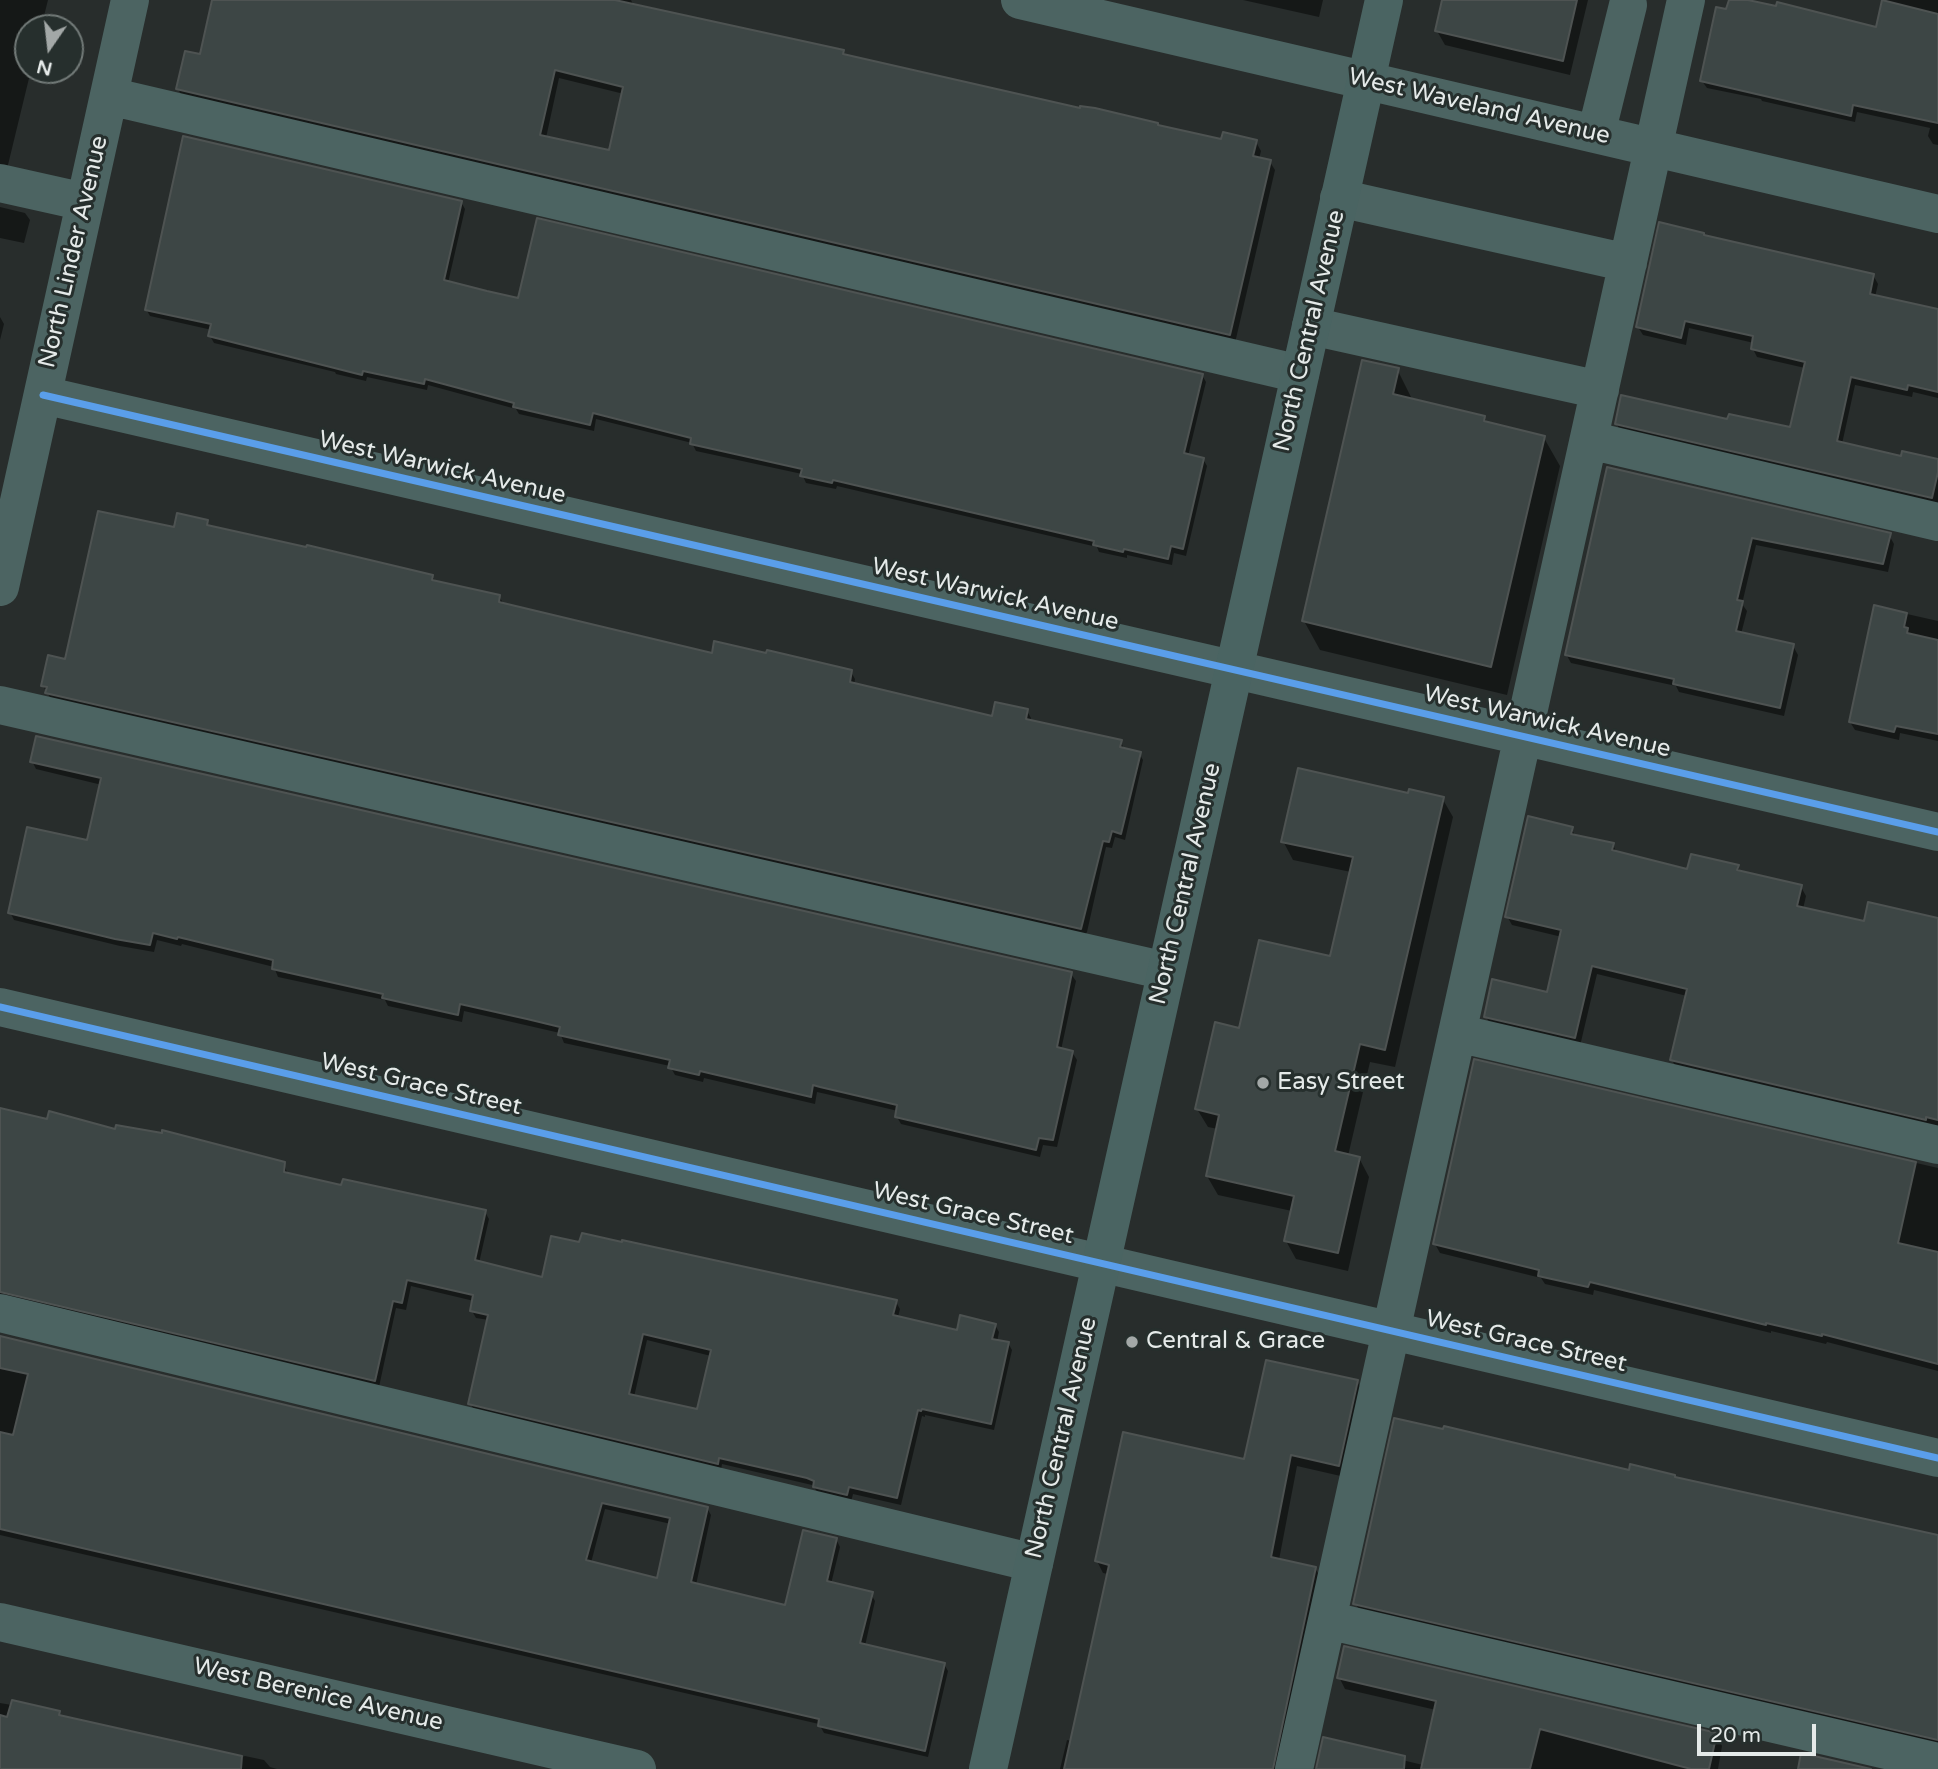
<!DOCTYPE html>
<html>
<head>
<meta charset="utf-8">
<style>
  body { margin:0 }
  #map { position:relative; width:1938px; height:1769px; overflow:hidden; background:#282d2c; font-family:"Varela Round",sans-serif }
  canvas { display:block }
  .north { position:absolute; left:14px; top:14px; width:70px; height:70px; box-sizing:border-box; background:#262f2d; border:2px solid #727a78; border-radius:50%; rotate:194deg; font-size:19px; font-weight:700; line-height:28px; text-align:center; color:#e5eae9 }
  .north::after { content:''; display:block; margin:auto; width:24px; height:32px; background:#a3a8a7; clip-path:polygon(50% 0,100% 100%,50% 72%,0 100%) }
  .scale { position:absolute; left:1697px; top:1724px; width:119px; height:32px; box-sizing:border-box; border:4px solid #e5eae9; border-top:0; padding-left:9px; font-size:21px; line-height:24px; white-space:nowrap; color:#e5eae9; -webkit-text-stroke:5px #262f2d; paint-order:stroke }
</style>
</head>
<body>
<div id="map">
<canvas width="1938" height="1769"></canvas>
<div class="north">N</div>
<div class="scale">20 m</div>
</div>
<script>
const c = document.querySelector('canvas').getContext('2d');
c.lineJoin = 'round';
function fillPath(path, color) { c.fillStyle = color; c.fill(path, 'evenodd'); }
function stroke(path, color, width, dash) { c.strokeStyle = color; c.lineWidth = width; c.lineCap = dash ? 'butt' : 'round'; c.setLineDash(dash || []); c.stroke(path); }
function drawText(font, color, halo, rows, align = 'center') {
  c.font = font + ' "Varela Round",sans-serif'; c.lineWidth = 6; c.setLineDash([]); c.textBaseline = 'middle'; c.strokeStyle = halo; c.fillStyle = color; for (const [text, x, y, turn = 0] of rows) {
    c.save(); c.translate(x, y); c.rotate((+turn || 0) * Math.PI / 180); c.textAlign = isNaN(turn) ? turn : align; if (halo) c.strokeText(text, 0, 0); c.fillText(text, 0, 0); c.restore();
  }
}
const shadow = new Path2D(`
  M0,0H48L41,28H28V70H31L7,169H0Z
  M214,0H631L634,6L843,51L846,56L1081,110L1222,142H1256L1261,151L1259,159L1270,162L1275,170L1235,343L183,98L178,89L201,56ZM559,78L624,94L610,152L546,138Z
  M1243,0H1323L1319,17Z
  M1443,0H1588L1570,75L1445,45L1437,31Z
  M1730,0H1740L1878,29L1884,0H1938V145L1933,144L1928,136L1930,128L1857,112L1855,122L1762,101L1761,99L1707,88L1702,81Z
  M461,202L465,209L448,283L519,300L1202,375L1206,382L1188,456L1203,459L1207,466L1186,556L1174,553L1172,565L1127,555V558L1099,552L1097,547L837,486L836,489L806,483L802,474L696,451L692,443L596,419L594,431L519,414L516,409L428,385L427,390L367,377L366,381L336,374L335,372L214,343L210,336L212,330L150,316L146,309Z
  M0,207L25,213L30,220L24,243L0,238Z
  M1705,237L1873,275L1878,284L1875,297L1938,311V398L1913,392L1912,397L1855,385L1842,444L1902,458L1938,461V506L1621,432L1616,423L1729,421L1791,429L1805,368L1757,357L1753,349L1754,343L1689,328L1686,345L1643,335L1638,327Z
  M0,317L4,324L0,340Z
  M1397,369L1413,401L1484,417L1488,424L1544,438L1560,466L1507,695L1320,650L1304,621Z
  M1608,469L1889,535L1894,544L1888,572L1756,545L1742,604L1747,611L1741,634L1793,646L1798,655L1784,716L1679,692L1676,686L1571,663L1566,654Z
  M207,522L210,528L432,576L436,582L499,596L503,603L713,655L851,672L855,679L854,685L993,718L1027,711L1031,718L1030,721L1121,741L1124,750L1139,753L1143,760L1125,840L1115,837L1112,848L1106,847L1087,932L1085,935L51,699L43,686L175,529Z
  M1876,607L1938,621V741L1900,733L1899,740L1855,730L1850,722Z
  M32,761L1071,974L1076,981L1061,1050L1072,1052L1077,1060L1057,1147L1043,1145L1040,1157L901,1124L897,1117L898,1111L826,1094L817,1092L815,1104L704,1078L703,1082L675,1075L670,1066L564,1043L560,1033L464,1011L462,1022L388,1006L385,1000L278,977L274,967L182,944L181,946L157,940L154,952L120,946L14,920L10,912L88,842L102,785L36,769Z
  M1409,795L1442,798L1453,817L1395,1067L1370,1062L1348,1156L1359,1158L1369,1177L1348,1271L1296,1259L1286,1241L1292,1211L1218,1195L1207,1176L1218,1129L1208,1127L1197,1109L1241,1030L1332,958L1351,872L1293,860L1283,841Z
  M1571,828L1576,837L1613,845L1617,853L1689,871L1737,866L1741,873L1801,887L1806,896L1803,909L1865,923L1938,919V1129L1677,1069L1672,1060L1687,996L1597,974L1580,1046L1491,1025L1486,1017L1549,994L1562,937L1512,925L1507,916Z
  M1475,1061L1938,1168V1371L1827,1342L1826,1344L1771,1331V1333L1594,1290L1593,1295L1545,1284L1541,1278L1440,1253L1435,1244Z
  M0,1110L48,1121L116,1131L284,1164L288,1175L343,1187L485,1212L489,1219L479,1263L543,1279L896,1302L900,1309L898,1317L958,1332L995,1325L999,1332L997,1342L1008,1343L1012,1350L994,1430L925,1415V1417L922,1416L901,1505L853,1494L851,1502L819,1494L812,1485L722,1464L721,1470L474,1410L470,1403L489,1320L476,1318L472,1311L474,1301L411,1286L406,1310L396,1308L379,1387L0,1298ZM647,1340L711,1356L698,1411L634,1397Z
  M0,1337L707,1508L711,1515L696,1585L786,1607L836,1539L840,1547L831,1584L871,1594L875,1601L865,1646L944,1664L948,1671L928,1757L824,1733L819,1724L0,1535ZM605,1509L671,1524L658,1580L591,1563Z
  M1357,1381L1363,1393L1345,1477L1297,1466L1279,1560L1315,1568L1322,1580L1280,1769H1060L1067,1740L1072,1741L1108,1574L1103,1573L1097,1561L1245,1461Z
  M1630,1472L1676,1479L1938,1536V1746L1360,1611L1355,1603Z
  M1339,1677L1716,1735L1722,1746L1718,1769H1318L1360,1750L1423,1765L1436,1710L1345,1689Z
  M0,1703L59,1713L62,1717L239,1758L245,1756L264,1760L270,1767L277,1769H0Z`);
const building = new Path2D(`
  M212,0H615L844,50L843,54L1080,108V106L1095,108L1158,123V125L1221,139L1223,132L1257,140L1253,156L1271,160L1230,335L176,89L185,51L200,54ZM555,70L623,87L609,150L540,135Z
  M1442,0H1577L1563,61L1435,31Z
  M1729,0H1748L1776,6L1777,2L1876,27L1882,0L1938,14V123L1853,105L1851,116L1700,81L1716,7L1726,9Z
  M183,136L462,201L444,280L487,291L518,298L537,218L1203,374L1184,453L1204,458L1183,549L1171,546L1168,559L1124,549L1123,552L1093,545L1094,541L833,480L832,483L800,476L802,469L690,444L691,438L593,413L590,425L513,407L514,403L425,379L424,384L363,371L362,375L208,336L211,324L145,310Z
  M1659,222L1704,233V235L1874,274L1870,294L1938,309V392L1908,385L1907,390L1851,377L1837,441L1901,456L1902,451L1938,459V472L1932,498L1615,424L1621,395L1727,419L1729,414L1790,427L1805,362L1751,349L1753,336L1685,321L1681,338L1636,327Z
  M1362,360L1399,368L1393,394L1485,416L1484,421L1545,436L1491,667L1302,621Z
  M1607,467L1891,533L1883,564L1752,538L1737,600L1743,601L1736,631L1794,644L1780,708L1673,684L1674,679L1565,655Z
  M98,511L174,527L177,513L208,520L207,525L306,547L307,545L433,575L432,580L500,595L499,602L712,653L714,641L766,653L767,650L852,670L850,682L992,716L995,702L1028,709L1026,719L1122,740L1120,747L1141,752L1121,834L1112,831L1109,842L1103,841L1081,929L45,693L47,687L41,686L48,655L65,659Z
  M1874,605L1907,613L1904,627L1908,628L1907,633L1938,640V734L1896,726L1894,732L1849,722Z
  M36,736L1072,972L1057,1047L1073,1051L1053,1140L1039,1138L1036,1150L895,1117L897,1105L820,1087L813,1085L811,1097L700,1071L699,1075L668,1068L670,1060L558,1035L560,1027L527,1019L460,1004L458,1015L382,998L383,994L272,969L273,960L178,937L177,939L153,933L150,945L115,939L8,913L27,827L87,840L101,778L30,762Z
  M1298,768L1408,793L1409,789L1444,797L1385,1050L1360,1044L1335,1151L1360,1157L1338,1253L1284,1241L1294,1196L1206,1176L1219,1115L1195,1109L1215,1022L1239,1028L1259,940L1330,956L1353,857L1281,842Z
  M1528,816L1573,827L1571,834L1614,843L1612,850L1687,869L1691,854L1739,865L1737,870L1802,885L1797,906L1864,921L1868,902L1938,918V1120L1926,1117V1120L1670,1060L1687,989L1592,966L1575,1038L1484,1017L1492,979L1547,992L1561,930L1505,917Z
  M1474,1059L1916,1162L1898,1243L1938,1252V1364L1822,1334V1336L1766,1323V1325L1590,1282L1588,1287L1538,1276L1539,1270L1433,1244Z
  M0,1108L47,1119L49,1111L115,1129L116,1125L162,1133V1130L285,1162L284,1172L341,1185L343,1179L486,1210L475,1260L542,1277L551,1236L579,1242L582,1233L622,1242V1240L897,1300L893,1315L957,1330L960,1315L996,1324L992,1339L1009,1342L991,1424L922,1409L921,1411L918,1410L897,1498L849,1487L847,1495L813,1487L814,1481L807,1478L719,1458L718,1464L468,1404L488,1315L470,1311L473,1295L407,1280L402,1303L393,1301L375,1381L0,1292ZM643,1334L711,1350L697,1409L629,1394Z
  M0,1336L708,1507L691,1582L785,1605L803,1530L837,1538L827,1581L873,1592L860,1643L945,1663L925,1751L818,1726L819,1719L0,1529V1432L13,1435L28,1374L0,1368ZM602,1503L670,1518L657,1578L586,1560Z
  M1266,1360L1358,1380L1339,1466L1291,1455L1271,1557L1316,1567L1273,1769H1064L1109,1565L1095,1561L1123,1432L1244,1459Z
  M1394,1418L1443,1429L1444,1426L1629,1470L1630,1464L1675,1475V1477L1938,1535V1740L1353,1604Z
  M1344,1646L1717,1733L1709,1769H1691L1540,1729L1530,1769H1421L1436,1701L1337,1678Z
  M12,1700L60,1711L59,1715L242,1756L241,1769H0V1715L7,1717Z
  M1323,1737L1405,1756L1404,1769H1316Z
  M1801,1753L1871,1769H1798Z`);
const minor = new Path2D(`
  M1020,0L1938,214
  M109,96L1300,374
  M1596,134L1628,5
  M0,183L85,202
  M1339,198L1628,263
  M1311,326L1600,390
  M43,395L1938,832
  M1589,440L1938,522
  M0,587L130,0
  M0,705L1166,971
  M0,1007L1938,1458
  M1457,1033L1938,1145
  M0,1313L1034,1563
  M1327,1620L1938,1762
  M0,1622L637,1769
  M1294,1769L1686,0`);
const major = new Path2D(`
  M988,1769L1384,0`);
const cycleway = new Path2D(`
  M43,395L1938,832
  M0,1007L1938,1458`);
const markers = [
  [1263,1083,7,"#a3a8a7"],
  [1132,1342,7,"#a3a8a7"]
];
const streetNames = [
  ["West Waveland Avenue",1479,107,13],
  ["North Linder Avenue",74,252,-77],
  ["North Central Avenue",1310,331,-77],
  ["West Warwick Avenue",442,468,13],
  ["West Warwick Avenue",995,595,13],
  ["West Warwick Avenue",1547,722,13],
  ["North Central Avenue",1186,884,-77],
  ["West Grace Street",421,1085,13],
  ["West Grace Street",973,1214,13],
  ["West Grace Street",1526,1342,13],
  ["North Central Avenue",1062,1438,-77],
  ["West Berenice Avenue",318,1695,13]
];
const poiNames = [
  ["Easy Street",1277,1083],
  ["Central & Grace",1146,1342]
];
fillPath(shadow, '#0007');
fillPath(building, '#3d4645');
stroke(building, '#4e5352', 2);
stroke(minor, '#4c6462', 38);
stroke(major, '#4a6462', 38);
stroke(cycleway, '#5a9eea', 7);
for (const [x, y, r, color] of markers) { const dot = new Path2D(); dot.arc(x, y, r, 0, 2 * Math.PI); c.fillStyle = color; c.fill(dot); stroke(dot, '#262f2d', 2.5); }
drawText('24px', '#e5eae9', '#262f2d', streetNames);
drawText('24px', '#e5eae9', '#262f2d', poiNames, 'left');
</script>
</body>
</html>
